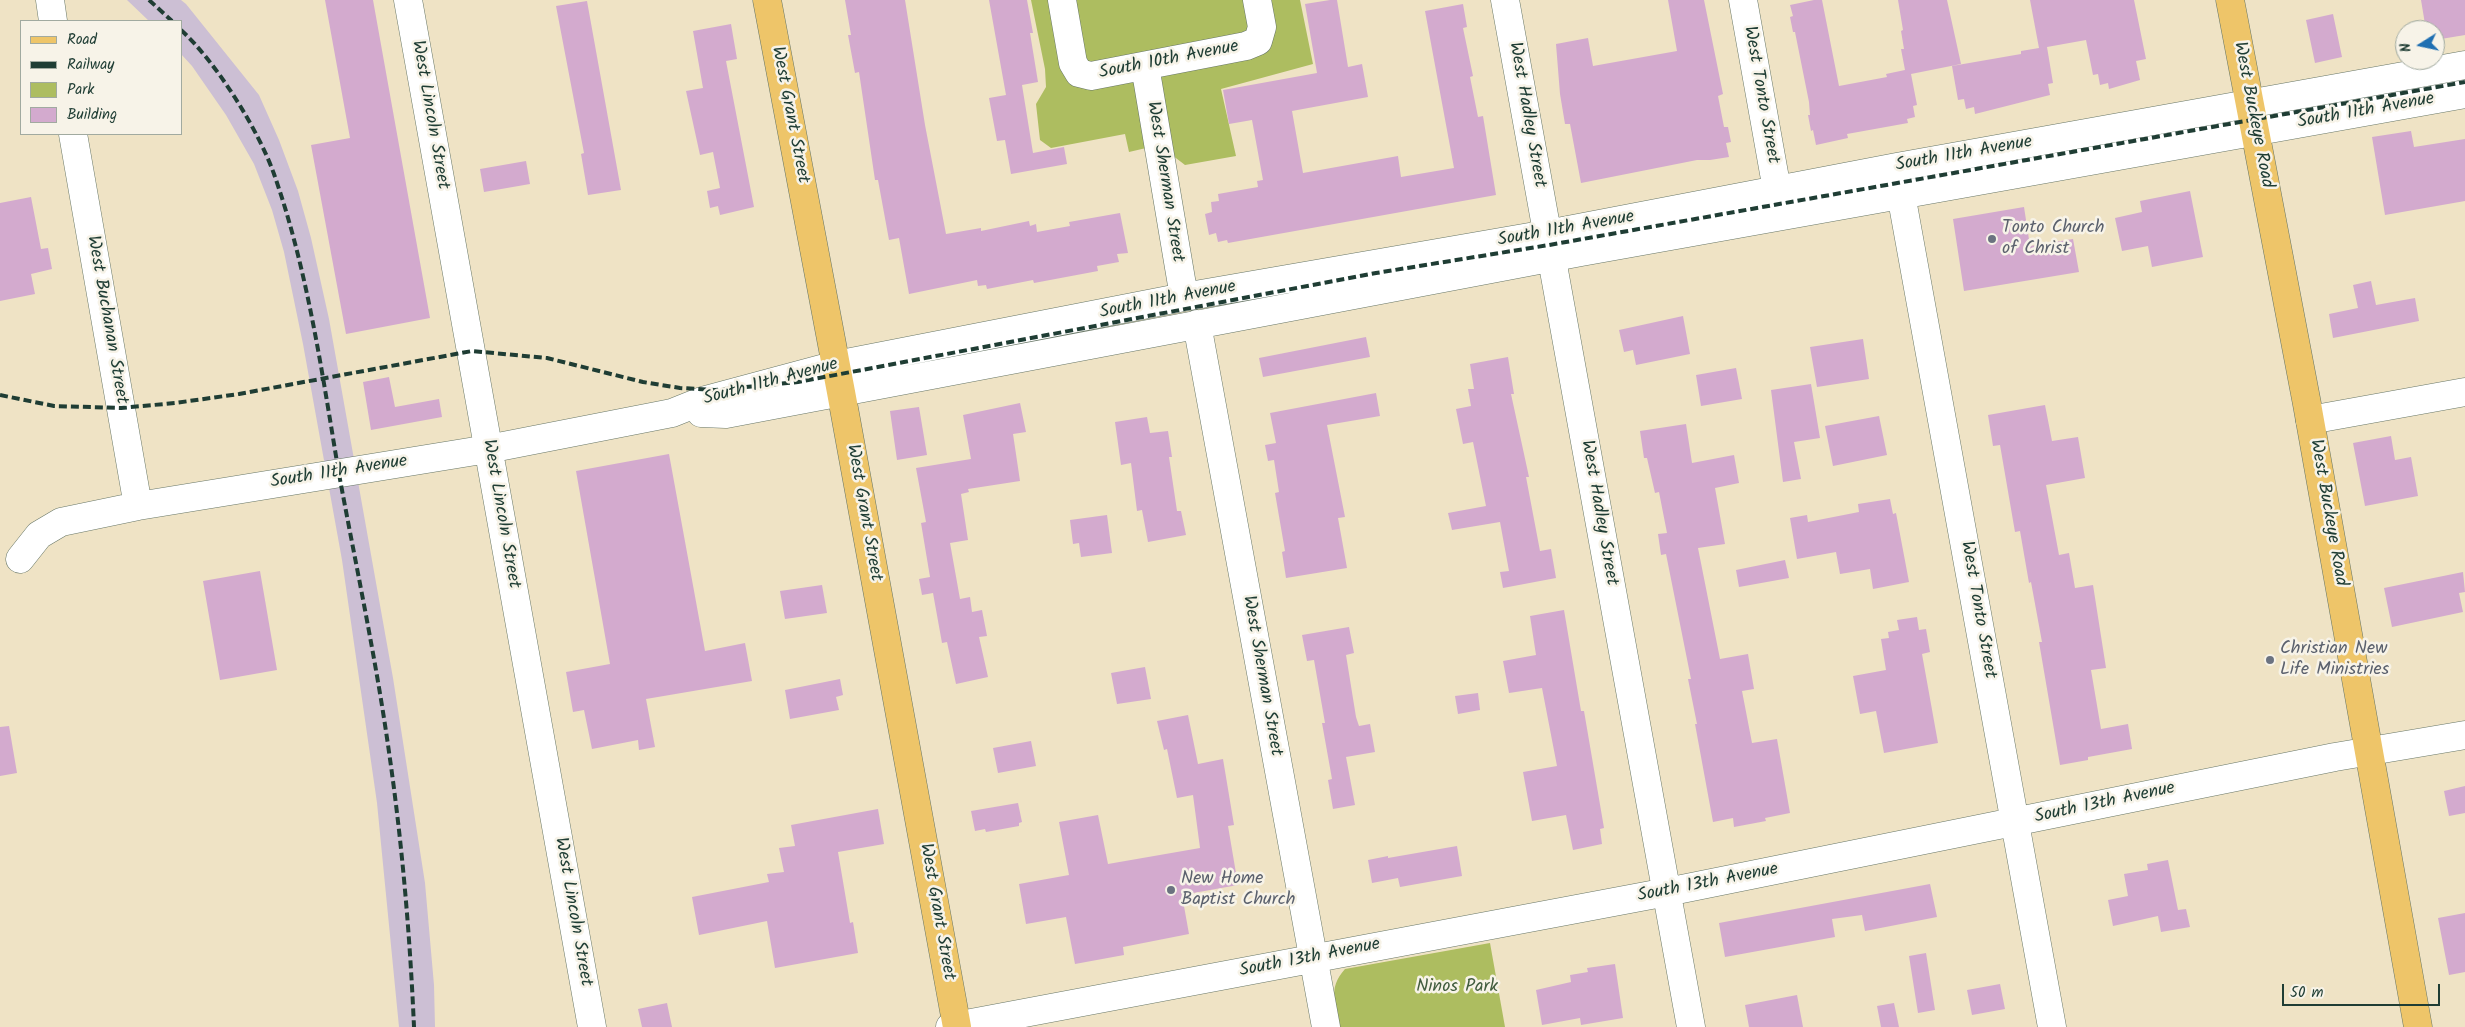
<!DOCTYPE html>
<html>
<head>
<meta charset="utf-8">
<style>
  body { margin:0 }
  #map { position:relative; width:2465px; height:1027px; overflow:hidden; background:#efe3c5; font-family:Kalam,sans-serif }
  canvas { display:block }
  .legend { position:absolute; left:20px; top:20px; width:162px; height:115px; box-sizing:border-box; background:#f7f3e8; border:1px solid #a1aaa0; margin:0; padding:6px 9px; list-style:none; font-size:15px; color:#1f3d34 }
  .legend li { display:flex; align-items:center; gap:10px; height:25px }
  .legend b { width:25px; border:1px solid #a1aaa0 }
  .north { position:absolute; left:2395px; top:20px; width:50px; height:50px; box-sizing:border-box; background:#f7f3e8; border:1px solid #a1aaa0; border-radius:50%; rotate:260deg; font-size:14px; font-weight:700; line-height:20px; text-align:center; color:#1f3d34 }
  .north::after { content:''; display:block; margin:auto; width:18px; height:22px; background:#1f6fb2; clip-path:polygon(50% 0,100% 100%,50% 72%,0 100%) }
  .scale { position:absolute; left:2282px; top:984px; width:158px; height:22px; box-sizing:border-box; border:2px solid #1f3d34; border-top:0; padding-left:6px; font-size:15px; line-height:18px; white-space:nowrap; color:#1f3d34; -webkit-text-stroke:4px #f7f3e8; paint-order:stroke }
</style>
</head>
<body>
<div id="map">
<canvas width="2465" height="1027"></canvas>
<ul class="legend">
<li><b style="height:6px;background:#eec569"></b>Road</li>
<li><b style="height:6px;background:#1f3d34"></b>Railway</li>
<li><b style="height:14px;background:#adbd60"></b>Park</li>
<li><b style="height:14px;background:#d3aace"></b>Building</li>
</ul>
<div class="north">N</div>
<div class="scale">50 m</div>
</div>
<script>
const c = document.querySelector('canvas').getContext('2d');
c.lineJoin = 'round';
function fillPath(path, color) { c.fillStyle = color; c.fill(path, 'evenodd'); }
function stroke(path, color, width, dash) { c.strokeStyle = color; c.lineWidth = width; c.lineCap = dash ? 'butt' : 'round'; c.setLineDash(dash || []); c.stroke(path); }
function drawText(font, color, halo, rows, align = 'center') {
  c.font = font + ' Kalam,sans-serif'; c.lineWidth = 5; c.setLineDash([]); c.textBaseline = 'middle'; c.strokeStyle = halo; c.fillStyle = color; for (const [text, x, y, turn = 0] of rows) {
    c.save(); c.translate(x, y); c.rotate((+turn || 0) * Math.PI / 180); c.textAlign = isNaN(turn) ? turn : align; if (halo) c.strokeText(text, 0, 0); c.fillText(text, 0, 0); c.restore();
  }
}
const industrial = new Path2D(`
  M127,0H181L186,4L259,95L279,140L298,191L311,238L329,319L393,678L425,883L434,985L435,1027H399L377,803L342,560L303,344L284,252L272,210L254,164L226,115L192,66L181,54V21H149Z`);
const green = new Path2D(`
  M1031,0H1300L1313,64L1221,89L1236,156L1185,165L1159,145L1129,152L1125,134L1051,148L1040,140L1036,104L1046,87L1045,69Z
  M1490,943L1505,1027H1340C1336,1003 1327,989 1345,969Z`);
const building = new Path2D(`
  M325,0H373L430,318L346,334L311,145L350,138Z
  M845,0H905L925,125L946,234L981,228V231L1029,221L1030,226L1036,224L1037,232L1070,226L1069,222L1120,213L1128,253L1117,254L1119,262L1097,266L1098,271L1034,283L1033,280L987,289L986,285L978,286L977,280L909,294L899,238L889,240L878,180H875L859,72L855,73L848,35H851Z
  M989,0H1027L1033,33H1030L1038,82L1022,85L1033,153L1064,147L1067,164L1011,174L1005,140L997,141L989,98L1006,95Z
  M1330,0H1337L1348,67L1362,64L1368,97L1292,111L1303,173L1398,156L1401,177L1454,168L1425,11L1463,4L1467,27L1463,28L1473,76L1470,77L1478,117L1483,116L1496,195L1228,243L1227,240L1218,242L1216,233L1209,235L1205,214L1212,212L1211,202L1219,201L1218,194L1258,187L1257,181L1263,180L1252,120L1229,124L1223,90L1317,73L1305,4Z
  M1668,0H1704L1723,94L1718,96L1724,127H1728L1731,142L1726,143L1729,157L1710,160H1697L1581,183L1570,124H1565L1560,94L1556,44L1588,38L1593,66L1677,51Z
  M1814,0H1822L1839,86L1887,77L1886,74L1905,70L1901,49H1904L1901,31L1903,30L1898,0H1947L1961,64L1911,74L1917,105L1913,106L1915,117L1907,119L1908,123L1847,134L1848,138L1816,145L1813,130L1811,131L1808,115H1810L1809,102L1795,32H1793L1790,17L1793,16L1790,5Z
  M2030,0H2134L2146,59L2136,61L2140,80L2109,89L2108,83L2100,85L2098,74L2093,75L2086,40L2047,47L2053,83L2048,84L2050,95L1975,114L1974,107L1966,109L1964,99L1958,100L1952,66L2021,54V51L2039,48Z
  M2421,0H2465V35L2435,40V30H2426Z
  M587,1L621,190L588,195L581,154L584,153L556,6Z
  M2333,14L2342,57L2315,63L2306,20Z
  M731,24L737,59L726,61L754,207L720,215L718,206L710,208L707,191L720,188L713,152L700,155L686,91L703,88L693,31Z
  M2411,131L2414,147L2465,139V201L2385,215L2372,137Z
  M526,161L530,184L484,192L480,169Z
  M2190,191L2203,257L2152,267L2148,246L2122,251L2115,218L2142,212L2140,201Z
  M31,197L41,249L48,248L52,269L31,274L35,294L0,301V203Z
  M2024,207L2030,246L2073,239L2079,272L1964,291L1953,219Z
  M2371,281L2376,305L2415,298L2419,321L2333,338L2329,314L2358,308L2353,285Z
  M1683,316L1690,354L1636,365L1633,350L1624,352L1619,330Z
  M1366,337L1370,357L1263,377L1259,358Z
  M1863,339L1869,379L1817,387L1810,347Z
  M1508,357L1514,394H1511L1529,477H1526L1540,551L1551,549L1556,578L1503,588L1500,572L1509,571L1500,522L1452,530L1448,513L1486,506L1473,442L1463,444L1456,409L1471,406L1468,389H1474L1470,364Z
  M1736,368L1742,399L1701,406L1696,375Z
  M389,377L395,407L439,399L442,417L371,430L363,382Z
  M1811,384L1820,438L1794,442L1801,479L1783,482L1771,390Z
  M1376,393L1380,416L1327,425L1345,517L1338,518L1347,568L1286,578L1282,552L1285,551L1275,493L1279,492L1274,460L1268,461L1265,445L1276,443L1270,413Z
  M1020,403L1026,432L1013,434L1020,481L968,489L969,492L961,494L968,540L950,543L960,599L970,597L972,612L982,610L987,636L979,637L988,677L956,684L947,642L942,643L933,593L922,595L919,579L930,577L921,523L926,522L916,468L971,459L963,415Z
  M2045,405L2052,441L2078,437L2085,478L2046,485L2059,555L2069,553L2075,588L2093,585L2106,668L2091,670L2101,729L2128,724L2132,749L2088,757V760L2060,765L2039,642H2042L2031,582L2029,583L2020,531L2015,532L2000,445L1993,446L1988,415Z
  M919,407L927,455L897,460L890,411Z
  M1879,416L1887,455L1833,466L1825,426Z
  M1147,417L1150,433L1168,431L1172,457H1169L1177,511H1181L1186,535L1148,542L1142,510L1137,511L1131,463L1121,465L1115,422Z
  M1686,424L1692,463L1734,455L1739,483L1715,488L1725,544L1698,548L1720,659L1748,654L1754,689L1742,691L1752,743L1777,739L1790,813L1765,818L1766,821L1734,827L1733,818L1713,822L1695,724H1697L1688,679H1691L1666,554L1661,555L1658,534L1667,533L1659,492L1655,493L1647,458H1644L1640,431Z
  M2391,436L2395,460L2411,457L2418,496L2365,506L2353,443Z
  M669,454L705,651L745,643L752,681L646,699L655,747L639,750L638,740L592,749L584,710L573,712L566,672L610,664L576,471Z
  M1890,499L1893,514L1896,513L1909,582L1873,589L1870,569L1840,574L1836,552L1797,559L1790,518L1807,515L1808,522L1859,512L1858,504Z
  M1107,515L1112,553L1081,557L1079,543L1073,544L1070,520Z
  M1785,560L1789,578L1739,587L1736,570Z
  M260,571L277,670L220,680L203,581Z
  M2463,572L2465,592L2459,593L2463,612L2392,627L2384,588Z
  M822,585L827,613L785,619L780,591Z
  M1564,610L1581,711H1584L1604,828L1600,829L1602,844L1573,850L1566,815L1532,821L1523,772L1557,766L1542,688L1509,693L1503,661L1536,655L1530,616Z
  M1917,617L1919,630L1926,629L1930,652L1922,654L1938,743L1884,753L1876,711L1860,714L1853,676L1886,670L1881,639L1889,638L1888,632L1899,630L1897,620Z
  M1349,627L1354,653L1346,655L1356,717L1359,726L1370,724L1375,752L1346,757L1355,805L1333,809L1328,780L1332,779L1322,723H1325L1314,660L1307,661L1302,635Z
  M1145,667L1151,699L1117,704L1111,673Z
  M840,679L843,695L836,697L839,710L790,719L785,690Z
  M1478,693L1480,710L1458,714L1455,696Z
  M1188,715L1198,764L1223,759L1234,825L1228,826L1238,885L1182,895L1189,934L1123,947L1124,955L1075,964L1066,917L1026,924L1019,884L1069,875L1059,822L1098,815L1108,864L1200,848L1193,795L1177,798L1167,749L1164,750L1157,721Z
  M9,726L17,773L0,776V727Z
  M1031,741L1036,766L998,773L993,748Z
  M2465,786V813L2449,816L2444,791Z
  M1018,803L1022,822L1019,823V826L986,832L985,829L975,831L971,811Z
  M878,809L884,844L838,852L850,923L853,922L858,953L775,968L767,921L699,935L692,897L769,882L767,874L784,872L779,848L795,846L791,825Z
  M1457,846L1462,876L1400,887L1398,878L1372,883L1368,860L1388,856V858Z
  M2168,860L2178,910L2186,909L2190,927L2161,932L2158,916L2113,926L2108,900L2128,896L2124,874L2148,870L2147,864Z
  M1930,884L1937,917L1865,931L1862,915L1832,919L1835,937L1725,957L1719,923Z
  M2465,913V972L2449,975L2438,918Z
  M1926,953L1935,1010L1918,1013L1909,956Z
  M1615,964L1623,1018L1581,1025L1580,1018L1542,1025L1536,990L1571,982L1570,975L1588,972L1587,968Z
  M2000,984L2005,1009L1972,1015L1967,990Z
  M1797,995L1803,1027H1749L1745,1005Z
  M667,1003L672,1027H642L638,1009Z
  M1894,1003L1899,1027H1881L1877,1006Z`);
const minor = new Path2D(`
  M50,0L53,21
  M408,0L592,1027
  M1062,0L1073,63L1079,73L1091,76L1246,46L1258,41L1262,27L1257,0
  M1505,0L1691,1027
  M1743,0L1777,190
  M1145,66L1184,297
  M73,134L138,506
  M1901,194L2052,1027
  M1197,324L1326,1027
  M701,413L726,414L1581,252L2465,94
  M2310,420L2465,392
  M20,559L39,535L61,522L138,506L488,449L672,413L702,401L836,365L1184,297L1547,234L1897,167L2465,65
  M950,1027L1667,892L2335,757L2465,735`);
const major = new Path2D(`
  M767,0L841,392L957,1027
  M2230,0L2307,404L2418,1027`);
const rail = new Path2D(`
  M149,0L172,21
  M181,30C216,62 258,129 274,174C308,271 322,373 339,474C356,566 376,659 389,752C402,842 410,935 414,1027
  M0,395L54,406L121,408L175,403L239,394L472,351L547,358L643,382L680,388L715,390L798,382L1376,273L1549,245L2465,82`);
const markers = [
  [1992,239,5,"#6b7280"],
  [2270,660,5,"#6b7280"],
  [1171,890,5,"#6b7280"]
];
const streetNames = [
  ["South 10th Avenue",1169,61,-11],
  ["West Tonto Street",1760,95,80],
  ["South 11th Avenue",2366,112,-10],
  ["West Lincoln Street",429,115,80],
  ["West Grant Street",789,115,79],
  ["West Hadley Street",1526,115,80],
  ["West Buckeye Road",2252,115,79],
  ["South 11th Avenue",1964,155,-10],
  ["West Sherman Street",1164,182,81],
  ["South 11th Avenue",1566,230,-10],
  ["South 11th Avenue",1168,301,-11],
  ["West Buchanan Street",106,320,80],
  ["South 11th Avenue",771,383,-15],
  ["South 11th Avenue",339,473,-9],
  ["West Grant Street",863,513,80],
  ["West Hadley Street",1598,513,80],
  ["West Buckeye Road",2327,513,80],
  ["West Lincoln Street",500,514,80],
  ["West Tonto Street",1977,610,80],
  ["West Sherman Street",1261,676,80],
  ["South 13th Avenue",2105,804,-12],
  ["South 13th Avenue",1708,884,-11],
  ["West Lincoln Street",572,912,80],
  ["West Grant Street",936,912,80],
  ["South 13th Avenue",1310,959,-11]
];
const worshipNames = [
  ["Tonto Church",2002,229],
  ["of Christ",2002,250],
  ["Christian New",2280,650],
  ["Life Ministries",2280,671],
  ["New Home",1181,880],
  ["Baptist Church",1181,901]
];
const parkNames = [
  ["Ninos Park",1457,988]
];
fillPath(industrial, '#ccbfd4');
fillPath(green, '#adbd60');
fillPath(building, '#d3aace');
stroke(minor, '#687767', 29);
stroke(major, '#687767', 29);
stroke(minor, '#fff', 28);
stroke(major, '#eec569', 28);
stroke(rail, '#1f3d34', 4, [8, 4]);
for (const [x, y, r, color] of markers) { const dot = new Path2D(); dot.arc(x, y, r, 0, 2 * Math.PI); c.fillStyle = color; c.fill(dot); stroke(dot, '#f7f3e8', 2); }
drawText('18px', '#1f3d34', '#f7f3e8', streetNames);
drawText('18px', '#5b616d', '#f7f3e8', worshipNames, 'left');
drawText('18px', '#425d3f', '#f7f3e8', parkNames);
</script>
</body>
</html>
